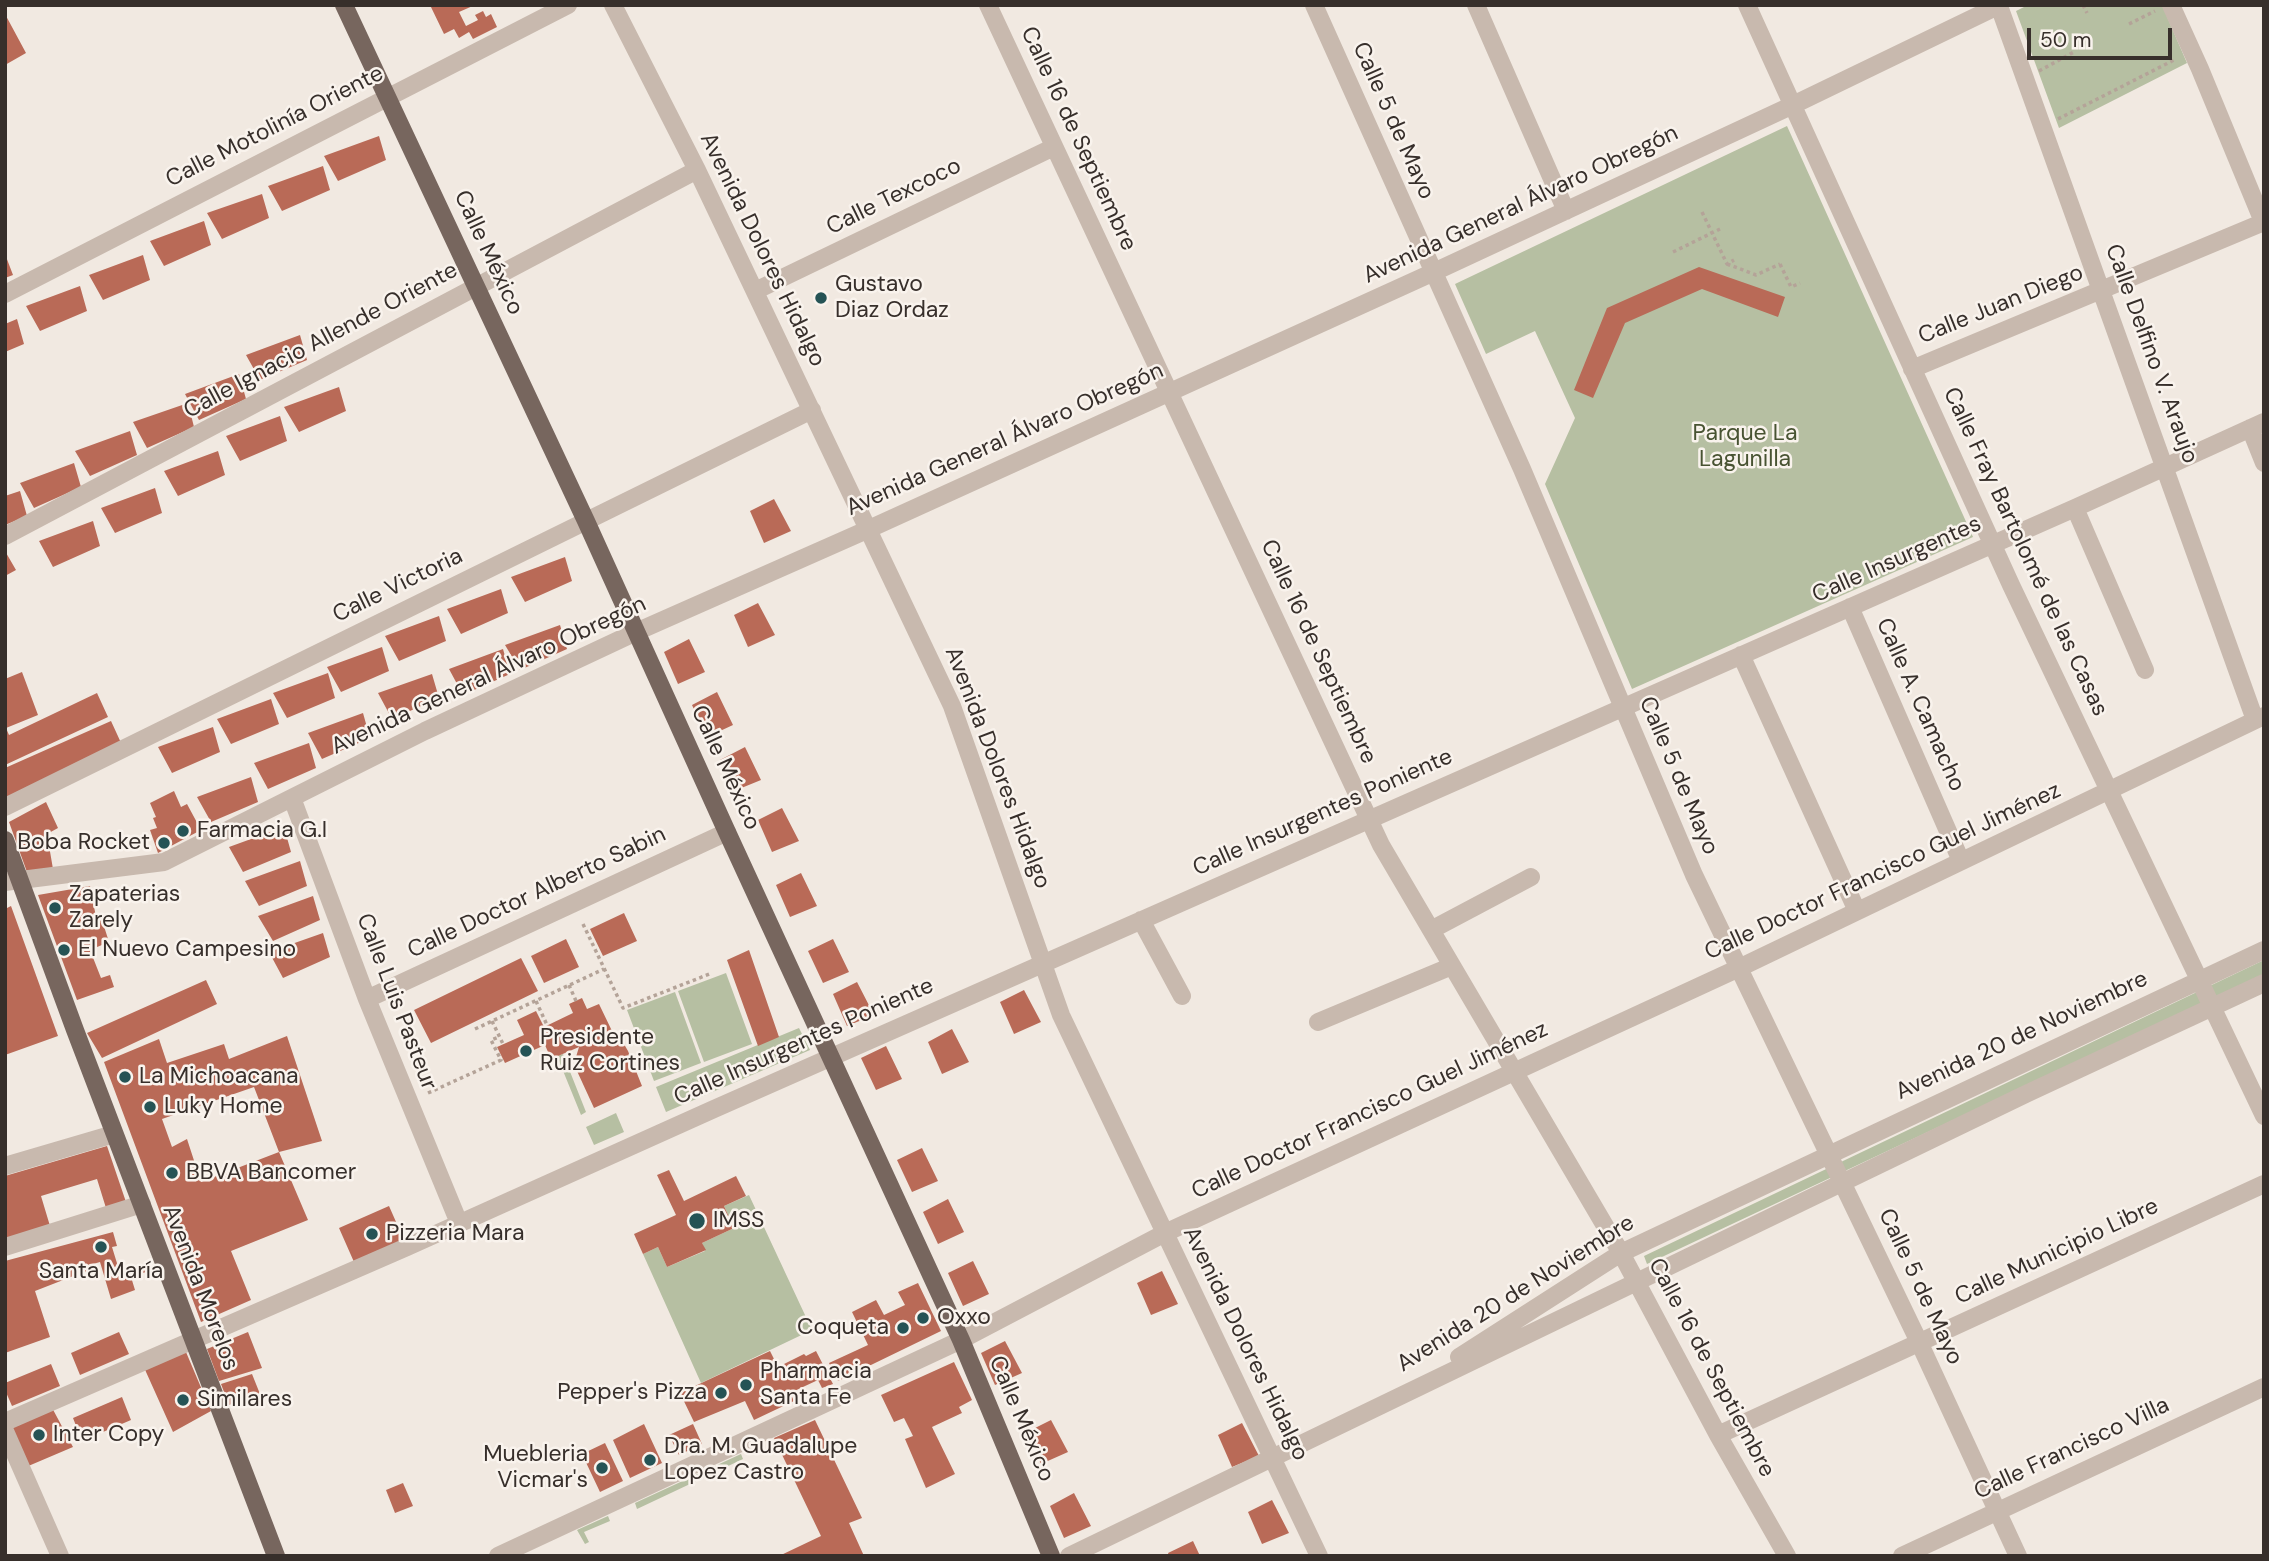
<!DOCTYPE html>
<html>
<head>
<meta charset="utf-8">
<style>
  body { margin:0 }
  #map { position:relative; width:2269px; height:1561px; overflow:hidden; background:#f1e9e1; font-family:"DM Sans",sans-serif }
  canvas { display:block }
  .frame { position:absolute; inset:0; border:7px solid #372f2b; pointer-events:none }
  .scale { position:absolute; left:2027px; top:28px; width:145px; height:32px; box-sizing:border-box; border:4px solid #372f2b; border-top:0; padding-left:9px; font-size:21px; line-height:24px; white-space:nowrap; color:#372f2b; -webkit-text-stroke:5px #f9f3ed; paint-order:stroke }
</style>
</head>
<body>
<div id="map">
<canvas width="2269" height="1561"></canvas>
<div class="frame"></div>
<div class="scale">50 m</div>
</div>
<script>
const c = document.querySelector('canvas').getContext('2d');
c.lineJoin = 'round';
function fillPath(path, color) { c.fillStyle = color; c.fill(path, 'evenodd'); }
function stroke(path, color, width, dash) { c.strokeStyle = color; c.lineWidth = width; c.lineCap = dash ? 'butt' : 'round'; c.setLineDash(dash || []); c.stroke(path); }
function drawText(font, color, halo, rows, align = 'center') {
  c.font = font + ' "DM Sans",sans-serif'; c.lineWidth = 5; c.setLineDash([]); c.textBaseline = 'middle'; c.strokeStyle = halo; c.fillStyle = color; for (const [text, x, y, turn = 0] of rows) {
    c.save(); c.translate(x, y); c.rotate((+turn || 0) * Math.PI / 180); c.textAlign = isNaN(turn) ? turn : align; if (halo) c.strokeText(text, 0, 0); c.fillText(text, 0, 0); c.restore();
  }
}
const green = new Path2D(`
  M2028,5H2162L2187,63L2059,128L2016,11Z
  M1787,126L1973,537L1632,689L1545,484L1575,418L1535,331L1486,354L1455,284Z
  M2264,960V974L1647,1264L1644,1256Z
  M726,973L752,1044L704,1062L678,991Z
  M675,992L701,1063L654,1081L627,1010Z
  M799,1028L810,1050L666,1112L656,1087Z
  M563,1054L586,1112L581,1115L557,1056Z
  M616,1113L624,1132L594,1145L586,1127Z
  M749,1195L812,1330L701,1383L643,1254L658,1247L667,1267L705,1251L702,1243L734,1228L724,1206Z
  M741,1454L743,1459L637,1509L635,1503Z
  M608,1516L610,1521L584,1532L589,1542L585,1544L577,1530Z`);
const building = new Path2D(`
  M430,5H475L459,12L466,26L478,20L475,15L483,11L486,17L491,14L497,27L473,39L469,32L459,38L454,29L444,34Z
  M5,14L26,53L5,65Z
  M379,136L386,160L338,181L324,156Z
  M323,166L330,190L282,211L268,186Z
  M262,194L269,218L222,239L207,213Z
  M204,221L211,245L164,266L150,241Z
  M5,254L13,275L5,278Z
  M143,255L150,280L103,300L89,275Z
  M1699,267L1785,297L1778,317L1702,289L1625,323L1593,398L1574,390L1607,308Z
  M80,286L87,311L40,331L26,306Z
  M17,319L24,344L5,352V324Z
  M300,335L307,360L260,380L246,355Z
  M239,374L246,399L199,420L185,394Z
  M339,387L346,411L299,432L284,407Z
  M188,403L194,427L147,448L133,422Z
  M280,416L287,441L240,461L226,436Z
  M130,431L137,455L90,476L75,451Z
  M218,451L225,475L178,496L164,471Z
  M74,463L81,487L34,508L20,483Z
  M155,488L162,513L115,533L101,508Z
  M20,491L27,516L5,525V496Z
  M774,499L791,531L764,543L750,511Z
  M93,521L100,546L53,567L39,541Z
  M5,551L16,570L5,576Z
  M565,557L572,581L525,602L511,577Z
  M501,589L508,613L461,634L447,609Z
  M758,603L775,635L748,647L734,615Z
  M439,616L446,641L399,661L385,636Z
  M560,625L567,649L520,670L505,645Z
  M689,639L705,672L678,684L664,652Z
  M382,647L389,671L341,692L327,667Z
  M503,649L510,674L463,695L449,669Z
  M22,672L38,715L6,728L9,735L97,693L108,717L5,765V679Z
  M328,673L335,698L287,718L273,693Z
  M432,674L439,698L392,719L378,693Z
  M717,692L733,725L707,737L692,705Z
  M271,699L279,724L231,744L217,719Z
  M363,713L370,738L322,759L308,733Z
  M111,721L122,745L7,799L5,768Z
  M213,727L220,752L172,773L158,747Z
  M309,743L316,768L268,789L254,763Z
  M745,747L761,780L734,791L720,760Z
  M251,777L258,802L211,822L197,797Z
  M174,791L181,807L187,804L201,830L158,853L150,830L157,828L153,818L156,817L150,803Z
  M46,802L58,828L47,834L53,869L27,872L9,822Z
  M782,808L799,841L772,852L758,820Z
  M284,827L291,852L243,872L229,847Z
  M300,861L307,886L259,906L245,881Z
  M801,873L817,906L790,917L776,885Z
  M90,886L97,922L102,920L109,942L90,950L101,978L110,975L114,987L77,1000L38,895Z
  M313,896L320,920L273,941L258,916Z
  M11,906L58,1036L5,1055V909Z
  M624,913L637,941L603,956L590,929Z
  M323,933L330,957L283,978L269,952Z
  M566,939L579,967L544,983L531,956Z
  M833,939L849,972L823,983L808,951Z
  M749,950L779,1037L758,1046L727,960Z
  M521,958L538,991L431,1043L414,1010Z
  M206,980L217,1004L102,1058L87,1033Z
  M857,982L874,1015L847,1026L833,994Z
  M1024,990L1041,1022L1014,1034L1000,1002Z
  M582,998L587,1009L599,1004L612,1031L621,1039L628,1051L642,1086L594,1108L577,1071L576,1057L579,1047L551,1059L545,1045L505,1063L497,1047L524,1035L517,1020L536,1011L544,1027L573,1013L569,1004Z
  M952,1029L969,1062L942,1074L928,1042Z
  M287,1036L322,1141L279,1152L308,1220L231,1251L251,1300L201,1322L104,1062L159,1039L167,1063L224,1044L229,1059ZM254,1087L279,1152L201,1182L187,1139L172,1147L162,1119Z
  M886,1046L902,1079L876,1090L861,1058Z
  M107,1146L126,1202L106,1208L97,1179L41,1196L50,1226L5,1239V1176Z
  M922,1148L938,1181L912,1192L897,1160Z
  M669,1170L684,1201L736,1176L746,1196L724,1206L734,1228L702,1243L706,1250L667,1267L658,1247L643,1254L634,1234L676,1215L657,1175Z
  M948,1199L964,1232L938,1244L923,1212Z
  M389,1206L404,1240L354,1262L339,1228Z
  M113,1232L117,1246L112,1247L120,1273L149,1262L152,1270L131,1277L135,1290L111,1299L100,1262L93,1264L94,1268L35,1291L50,1337L5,1353V1261Z
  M973,1261L989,1294L963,1306L948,1273Z
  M1162,1271L1178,1304L1151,1315L1137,1283Z
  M918,1283L941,1331L838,1381L829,1363L868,1345L852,1312L876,1300L884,1315L905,1305L898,1292Z
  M119,1332L129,1354L80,1375L71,1353Z
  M248,1332L262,1368L219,1381L207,1349Z
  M1005,1341L1022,1373L995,1385L981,1353Z
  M183,1345L211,1411L173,1432L142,1363Z
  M770,1351L778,1367L804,1354L806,1356L816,1351L833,1384L822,1388L818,1380L790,1393L794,1401L754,1420L745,1401L694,1422L680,1393Z
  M954,1362L972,1400L959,1407L962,1413L932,1427L955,1474L926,1488L905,1439L913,1436L904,1418L894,1422L881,1395Z
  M51,1364L60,1386L12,1406L5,1390V1383Z
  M252,1374L260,1394L229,1405L221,1384Z
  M122,1397L131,1420L82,1441L73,1418Z
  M50,1404L73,1447L26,1467L7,1423Z
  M815,1420L862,1518L849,1523L864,1556H779L821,1536L774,1438Z
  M1051,1420L1068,1452L1041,1464L1027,1432Z
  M1242,1423L1259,1456L1232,1467L1218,1435Z
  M644,1424L662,1463L630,1478L613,1440Z
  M693,1424L702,1444L679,1455L669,1435Z
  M605,1443L623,1481L600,1492L582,1454Z
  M403,1483L413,1506L395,1513L386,1490Z
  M1074,1493L1091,1526L1064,1538L1050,1506Z
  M1272,1500L1289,1533L1262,1544L1248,1512Z
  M1193,1541L1200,1556H1169L1168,1553Z`);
const path = new Path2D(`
  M2083,5L2087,13
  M2129,24L2155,11
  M2039,71L2074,52
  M2058,119L2176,59
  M1702,212L1727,264L1734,260
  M1673,252L1720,229
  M1727,264L1756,275L1780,264
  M1780,264L1791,287L1800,283
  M583,924L623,1008L712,973
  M569,985L576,1001
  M536,1001L547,1025
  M492,1021L503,1044
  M475,1029L604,969
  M428,1093L501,1060L491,1040L499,1037`);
const street = new Path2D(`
  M613,5L697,170L952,706L1061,1015L1319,1556
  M988,5L1381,845L1621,1253L1718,1435L1787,1556
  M1314,5L1522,469L1694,875L1919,1342L2018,1556
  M1476,5L1566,211
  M1747,5L2011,585L2264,1116
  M2171,5L2200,69L2264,224
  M1999,6L2255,720
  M755,291L1054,147
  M5,294L568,5
  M1912,369L2264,222
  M2250,428L2264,463
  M2075,508L2145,670
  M5,536L697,170
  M1850,607L1961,861
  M1741,655L1857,911
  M292,798L367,999L459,1223
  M5,807L812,410
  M5,882L164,862L425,731L636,632L869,529L1434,272L1793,105L2000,5
  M1141,920L1182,996
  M1431,930L1531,877
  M367,999L727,832
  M1318,1022L1452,966
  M5,1166L114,1134
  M5,1247L142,1204
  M1459,1357L1621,1253L2264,950
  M5,1422L407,1247L714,1109L2075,508L2264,422
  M5,1431L60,1556
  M1718,1435L2264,1184
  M498,1556L961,1340L1165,1233L1739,968L2264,716
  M1069,1556L2028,1093L2264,983
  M1902,1556L2264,1387`);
const primary = new Path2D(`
  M344,5L586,521L727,832L961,1340L1051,1556
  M5,840L75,1030L276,1556`);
const markers = [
  [821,298,7,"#255355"],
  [183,831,7,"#255355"],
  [164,843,7,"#255355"],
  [55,908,7,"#255355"],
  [64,950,7,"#255355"],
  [526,1051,7,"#255355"],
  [125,1077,7,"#255355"],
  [150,1107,7,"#255355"],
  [172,1173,7,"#255355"],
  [697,1221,9,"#255355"],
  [372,1234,7,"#255355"],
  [101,1247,7,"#255355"],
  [923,1318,7,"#255355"],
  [903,1328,7,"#255355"],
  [746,1385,7,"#255355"],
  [721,1393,7,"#255355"],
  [183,1400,7,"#255355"],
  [39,1435,7,"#255355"],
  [650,1460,7,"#255355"],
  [602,1468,7,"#255355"]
];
const streetNames = [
  ["Calle 5 de Mayo",1393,121,66],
  ["Calle Motolinía Oriente",275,127,-27],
  ["Calle 16 de Septiembre",1078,139,65],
  ["Calle Texcoco",894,197,-26],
  ["Avenida General Álvaro Obregón",1521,205,-25],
  ["Avenida Dolores Hidalgo",762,250,64],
  ["Calle México",488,253,65],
  ["Calle Juan Diego",2001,305,-22],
  ["Calle Ignacio Allende Oriente",321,341,-28],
  ["Calle Delfino V. Araujo",2151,354,70],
  ["Avenida General Álvaro Obregón",1005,440,-24],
  ["Calle Fray Bartolomé de las Casas",2025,552,65],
  ["Calle Insurgentes",1897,560,-24],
  ["Calle Victoria",398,586,-26],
  ["Calle 16 de Septiembre",1318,652,65],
  ["Avenida General Álvaro Obregón",489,676,-25],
  ["Calle A. Camacho",1920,705,66],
  ["Calle México",725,768,65],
  ["Avenida Dolores Hidalgo",997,768,69],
  ["Calle 5 de Mayo",1678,776,67],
  ["Calle Insurgentes Poniente",1323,813,-24],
  ["Calle Doctor Francisco Guel Jiménez",1883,872,-25],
  ["Calle Doctor Alberto Sabin",537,893,-25],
  ["Calle Luis Pasteur",396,1002,69],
  ["Avenida 20 de Noviembre",2022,1036,-25],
  ["Calle Insurgentes Poniente",804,1042,-24],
  ["Calle Doctor Francisco Guel Jiménez",1370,1111,-25],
  ["Calle Municipio Libre",2057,1252,-25],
  ["Calle 5 de Mayo",1920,1287,65],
  ["Avenida Morelos",200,1288,69],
  ["Avenida 20 de Noviembre",1516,1294,-32],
  ["Avenida Dolores Hidalgo",1245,1344,64],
  ["Calle 16 de Septiembre",1711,1368,62],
  ["Calle México",1021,1419,67],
  ["Calle Francisco Villa",2072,1449,-25]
];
const poiNames = [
  ["Gustavo",835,285],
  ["Diaz Ordaz",835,311],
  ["Farmacia G.I",197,831],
  ["Boba Rocket",150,843,"right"],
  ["Zapaterias",69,895],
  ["Zarely",69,921],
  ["El Nuevo Campesino",78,950],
  ["Presidente",540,1038],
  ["Ruiz Cortines",540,1064],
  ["La Michoacana",139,1077],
  ["Luky Home",164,1107],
  ["BBVA Bancomer",186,1173],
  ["IMSS",713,1221],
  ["Pizzeria Mara",386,1234],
  ["Santa María",101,1272,"center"],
  ["Oxxo",937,1318],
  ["Coqueta",889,1328,"right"],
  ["Pharmacia",760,1372],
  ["Santa Fe",760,1398],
  ["Pepper's Pizza",707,1393,"right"],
  ["Similares",197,1400],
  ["Inter Copy",53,1435],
  ["Dra. M. Guadalupe",664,1447],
  ["Lopez Castro",664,1473],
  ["Muebleria",588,1455,"right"],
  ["Vicmar's",588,1481,"right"]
];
const parkNames = [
  ["Parque La",1745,434],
  ["Lagunilla",1745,460]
];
fillPath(green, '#b6bfa2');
fillPath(building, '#b96a57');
stroke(path, '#b4a398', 3.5, [3.5, 3.5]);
stroke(street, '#c8b9ae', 18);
stroke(primary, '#77665e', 18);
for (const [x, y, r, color] of markers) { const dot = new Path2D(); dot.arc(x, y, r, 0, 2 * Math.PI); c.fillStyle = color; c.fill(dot); stroke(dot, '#f9f3ed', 2.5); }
drawText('23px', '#372f2b', '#f9f3ed', streetNames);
drawText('23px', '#372f2b', '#f9f3ed', poiNames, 'left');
drawText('23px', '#485332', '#f9f3ed', parkNames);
</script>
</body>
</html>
